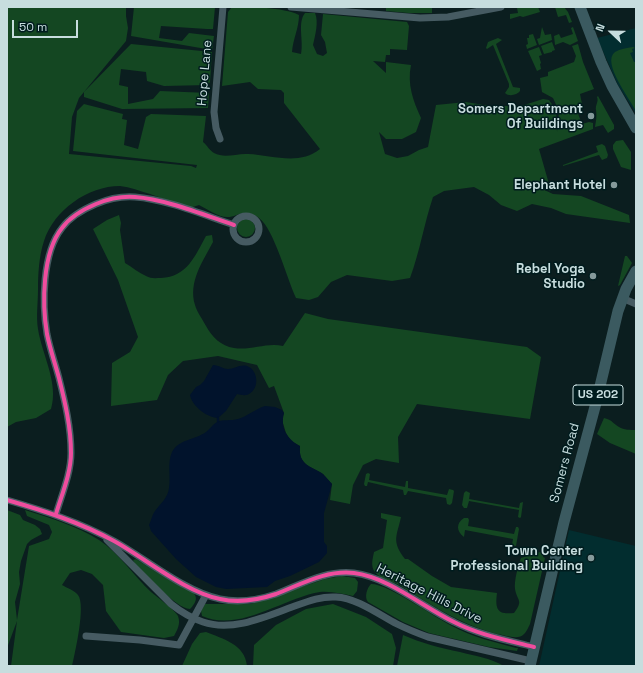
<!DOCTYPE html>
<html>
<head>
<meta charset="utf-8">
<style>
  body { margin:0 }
  #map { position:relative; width:643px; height:673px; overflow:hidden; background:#0b1e1f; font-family:"Space Grotesk",sans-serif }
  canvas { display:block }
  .frame { position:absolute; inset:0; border:8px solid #c7ddde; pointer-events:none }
  .north { position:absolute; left:591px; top:12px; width:40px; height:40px; -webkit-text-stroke:3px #001c1e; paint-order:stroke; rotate:292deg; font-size:11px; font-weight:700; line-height:16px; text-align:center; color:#c7ddde }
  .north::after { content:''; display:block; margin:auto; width:14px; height:18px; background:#c7ddde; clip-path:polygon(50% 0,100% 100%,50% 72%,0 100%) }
  .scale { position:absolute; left:12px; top:20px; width:66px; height:18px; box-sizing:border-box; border:2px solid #c7ddde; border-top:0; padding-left:5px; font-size:12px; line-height:14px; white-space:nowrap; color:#c7ddde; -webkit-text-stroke:3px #001c1e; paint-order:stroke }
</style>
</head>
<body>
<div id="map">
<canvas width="643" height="673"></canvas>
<div class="frame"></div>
<div class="north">N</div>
<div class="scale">50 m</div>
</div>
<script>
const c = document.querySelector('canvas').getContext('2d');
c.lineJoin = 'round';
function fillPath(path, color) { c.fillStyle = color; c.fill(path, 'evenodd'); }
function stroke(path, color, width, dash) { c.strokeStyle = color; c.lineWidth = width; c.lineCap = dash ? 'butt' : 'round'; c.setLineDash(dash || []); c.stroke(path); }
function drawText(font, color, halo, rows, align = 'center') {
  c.font = font + ' "Space Grotesk",sans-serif'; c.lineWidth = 3; c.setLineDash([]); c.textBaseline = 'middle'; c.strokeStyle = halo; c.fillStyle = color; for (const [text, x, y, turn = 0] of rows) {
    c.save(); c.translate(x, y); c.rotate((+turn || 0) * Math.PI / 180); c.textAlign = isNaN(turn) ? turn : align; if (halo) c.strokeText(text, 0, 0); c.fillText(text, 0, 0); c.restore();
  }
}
const built = new Path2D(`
  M636,28V114L618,85L597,38Z
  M569,530L636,546V666H539Z`);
const green = new Path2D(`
  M7,7H126V16L128,28L126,41L79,98L72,117L69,154L191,166L196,168L197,165L73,151L77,111L84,104L123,114L122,119L127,120L124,145L138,149L146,117L151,114L206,116L203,142C207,145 210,151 214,153C225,159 237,153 248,154C272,155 299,166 320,149L284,103V93L281,90L258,89L250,82L222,86L228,12L232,7C250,7 283,7 299,15C299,28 293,39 292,52L301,54C304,41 297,23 305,13H315C319,22 315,36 313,45L317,54L323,56L327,53L325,42L321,35L323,14L407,22L409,26L407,50L390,49V55H386L385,62L373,61L386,73V62L411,65C407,84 413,101 421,118L416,132L402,139H386L379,132L385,154L397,158L408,156L419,150L428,147L436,105L466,102L490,106H521L543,99L549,100L556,110L557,132L552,139L557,132L559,111L553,98L542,92L540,78L548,76V72L574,62L576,56L572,46L578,44L583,62L594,89L580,94L582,104L580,110L577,111L582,124L589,122L593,123V129L539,149L551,191L527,182L553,194L581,196L629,215L630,223L566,214L551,208L532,204L517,211L501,205L489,195L474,187L444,191L433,197C424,224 420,251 410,278L392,281L347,275L331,282L318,297L309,300L296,298C287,279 274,229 259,218C257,216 253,215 251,214C239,211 236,217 227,217C218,217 207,209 199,205L190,208C176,203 163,199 150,194C140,191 130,187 120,186C88,186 54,210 44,241C39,256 38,274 38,290C38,303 36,316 38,329C42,355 59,383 51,409L36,418L16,422L7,427Z
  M134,7H215L213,29H207L161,26L159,38L182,41L189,33L214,36L212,50L131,36Z
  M386,7H432V13H409L386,11Z
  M524,7H538L540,12L523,17L520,16L510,19V14L518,13L517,8Z
  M550,7H564L568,12L572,22L569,23L566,15L558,17L555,7Z
  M542,27L545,35L551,34L552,40L539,45L537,39L540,38Z
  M573,27L578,41L570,45L563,42L555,45L554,36L559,34L561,38L573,34L571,28Z
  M533,34L537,45L527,49L526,45L528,44L527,38H529V35Z
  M498,38L502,40L496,44L513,87L520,88V91C517,95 509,97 505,93L509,87V84L493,45L487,49L486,48L488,42Z
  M552,42L555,50L552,51V52L544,54L541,46Z
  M131,44L212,52L210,82L208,85L164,86L147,81L146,72L121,69L119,85L128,87V104L153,99L160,91L209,93L208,108L122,109L84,97V92Z
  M539,47L542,55L539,56L541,63L540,64L541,69L537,71L528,51Z
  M633,47L635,48L632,49L633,52L630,53L634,62H636V111C630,99 601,62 615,52C620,49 627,48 633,47Z
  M598,96L614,125V129L608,133L603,125L595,127C596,121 597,117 596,110C595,105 599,102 597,97Z
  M623,140L631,152V170L621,167L613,149V145L616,141Z
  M602,144L605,146L608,155L607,158L602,160L599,155L563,166V165L598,152L596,146Z
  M119,215L121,223L120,230L125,263C132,267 139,273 146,276C151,279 156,278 161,278C187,277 195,256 206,236L212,235L213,242C203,261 188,282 195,305C197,312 203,320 206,326C212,337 221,346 234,348C250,351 267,342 283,346L305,313L328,319L527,347L541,357L530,419L417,404L398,437L399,463L376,459L363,465L353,485L350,504L330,500L332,484C329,481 326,477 323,474C311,466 298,466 300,446L291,441L286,433L282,420L284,413L274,386L269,388L257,365L218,356L183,361L168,375L157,400L111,406L112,363L130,352L138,337L118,280L93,229L107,220Z
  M237 228a9 9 0 1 1 18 0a9 9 0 1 1-18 0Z
  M625,256H627L632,263L620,285L618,286Z
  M604,418C614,421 612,423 619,427C624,430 630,430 636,430V454L610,443L597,434Z
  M368,473L370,474L369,480L405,487L406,481H408V488L447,495L449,489L453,490L454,491L452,503L450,505L447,504L446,498L408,491L406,495H404L403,490L368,482L367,486H365L364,484L366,474Z
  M466,491L470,493L469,499L519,508L520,503L523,502L521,517L520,518L518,517L519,510L469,501L467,508H464L462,505L464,493Z
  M7,510L20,515L23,520L35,525L40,529L42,534L31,540L27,544L21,561L19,572L20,584L15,602L17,620L29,546L49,539L52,532L49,525L27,516L25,510C50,518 77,526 99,540C119,553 133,575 151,592C157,597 175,610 178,616C181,624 177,630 174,636L164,638L121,632L106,611L103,585L92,574L81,570L70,573L62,585C67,588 74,590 78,595C86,605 75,653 72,666H11L17,621L7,648Z
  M381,513L401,517C397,536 391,541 405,559H408L432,576L451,587L497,593C495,609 497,615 514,613C524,600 517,601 515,589C514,581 518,566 521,558L543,551V557L545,558L530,624C527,630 525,636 518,637C511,638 504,635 497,634C461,625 430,604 399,585C391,581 380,579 375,572C370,566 373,558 374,552L383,548L387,520L381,518Z
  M464,518H468L469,520L468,526L514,534L516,527H518L519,529L516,546L512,545L513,539L465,530L464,537C456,531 456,523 464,518Z
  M136,559C152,569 168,580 185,589C188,590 194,592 195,595C198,600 193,606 190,609C175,608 147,575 135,564L133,560Z
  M342,576L355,578L358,582L357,591L353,596C343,594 331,591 320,592C283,598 239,633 202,616L201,611L205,604H251L325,579Z
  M371,584C389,584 434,617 452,626C472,637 494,642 516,648H518L517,651L489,647L429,633L403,622L368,602C364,597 367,588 371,584Z
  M333,604L366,617L392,634L396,648L393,666H253L254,645L276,625L306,609Z
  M206,632C223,639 245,644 247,666H182L192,644L200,633Z
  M403,635C421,643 440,648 460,652C475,656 490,658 504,666H397Z`);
const water = new Path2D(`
  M213,365C219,365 223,369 228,369C235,369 240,364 247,366C258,370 260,388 249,394C246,396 241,395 237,394L226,411L218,418C206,417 192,406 190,395L196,387L200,385L204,381Z
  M265,406L275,407L282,410L284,413C280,428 287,439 300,446C298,465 311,466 323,474C326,477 329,481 332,484L324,513V542L327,546V553L319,562L290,576L275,581L267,587L226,589L216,587L196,577L176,559L151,531L149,525C151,521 152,515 155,511C160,504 168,498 169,488C171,477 167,463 172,452C179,439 195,440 206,432C210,429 213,424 217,422C223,419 231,421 238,419C248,416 255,409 265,406Z`);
const stream = new Path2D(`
  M218,418V421`);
const minor = new Path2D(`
  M291,7L420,18L448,17L501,7
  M220,139L216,128L214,112L223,7
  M233 229a13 13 0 1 1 26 0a13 13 0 1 1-26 0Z
  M622,298L636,304
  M7,500C45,511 79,522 114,541C145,558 185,592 220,599C238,603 258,600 276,594C302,584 325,570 354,573C388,577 423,607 454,622C479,635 507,640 534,647
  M56,514C62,494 71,473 71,453C71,427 65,402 59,378C55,363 50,349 47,334C42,304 42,253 62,228C70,217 84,209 96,204C108,199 122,196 135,197C165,199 204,215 234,225
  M107,540L171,604C181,612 191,618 203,622C232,632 265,617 292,607C306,602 320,596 336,597C357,598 378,614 397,624C407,629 417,633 428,637L531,661
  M86,636L140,640L179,645L206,595`);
const primary = new Path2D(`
  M580,7L601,62L612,86L636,128
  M530,666L564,522L596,403L618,311L626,289L636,271`);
const cycleway = new Path2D(`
  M7,500C45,511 79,522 114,541C145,558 185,592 220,599C238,603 258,600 276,594C302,584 325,570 354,573C388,577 423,607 454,622C479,635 507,640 534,647
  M56,514C62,494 71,473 71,453C71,427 65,402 59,378C55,363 50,349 47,334C42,304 42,253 62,228C70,217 84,209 96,204C108,199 122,196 135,197C165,199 204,215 234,225`);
const markers = [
  [591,116,4,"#859a9b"],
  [614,185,4,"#859a9b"],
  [593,276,4,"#859a9b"],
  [591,558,4,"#859a9b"]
];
const shields = [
  [598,395,50]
];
const shieldNames = [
  ["US 202",598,395]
];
const streetNames = [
  ["Hope Lane",205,73,-85],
  ["Somers Road",565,463,-75],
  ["Heritage Hills Drive",429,594,27]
];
const poiNames = [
  ["Somers Department",583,109],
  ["Of Buildings",583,124],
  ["Elephant Hotel",606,185],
  ["Rebel Yoga",585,269],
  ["Studio",585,284],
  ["Town Center",583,551],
  ["Professional Building",583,566]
];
fillPath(built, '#022d2f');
fillPath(green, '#144722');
fillPath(water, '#01132c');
stroke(stream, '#01132c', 2.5);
stroke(minor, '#465b62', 7);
stroke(primary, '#3b5a60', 11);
stroke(cycleway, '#ef4d9e', 4);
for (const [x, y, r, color] of markers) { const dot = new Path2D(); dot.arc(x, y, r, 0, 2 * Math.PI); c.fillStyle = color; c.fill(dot); stroke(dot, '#001c1e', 1.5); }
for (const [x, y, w] of shields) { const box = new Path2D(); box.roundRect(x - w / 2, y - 10, w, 20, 3); c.fillStyle = '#001c1e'; c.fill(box); stroke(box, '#c7ddde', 1); }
drawText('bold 12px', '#c7ddde', null, shieldNames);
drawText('13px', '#c7ddde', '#001c1e', streetNames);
drawText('bold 13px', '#c7ddde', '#001c1e', poiNames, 'right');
</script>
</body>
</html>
